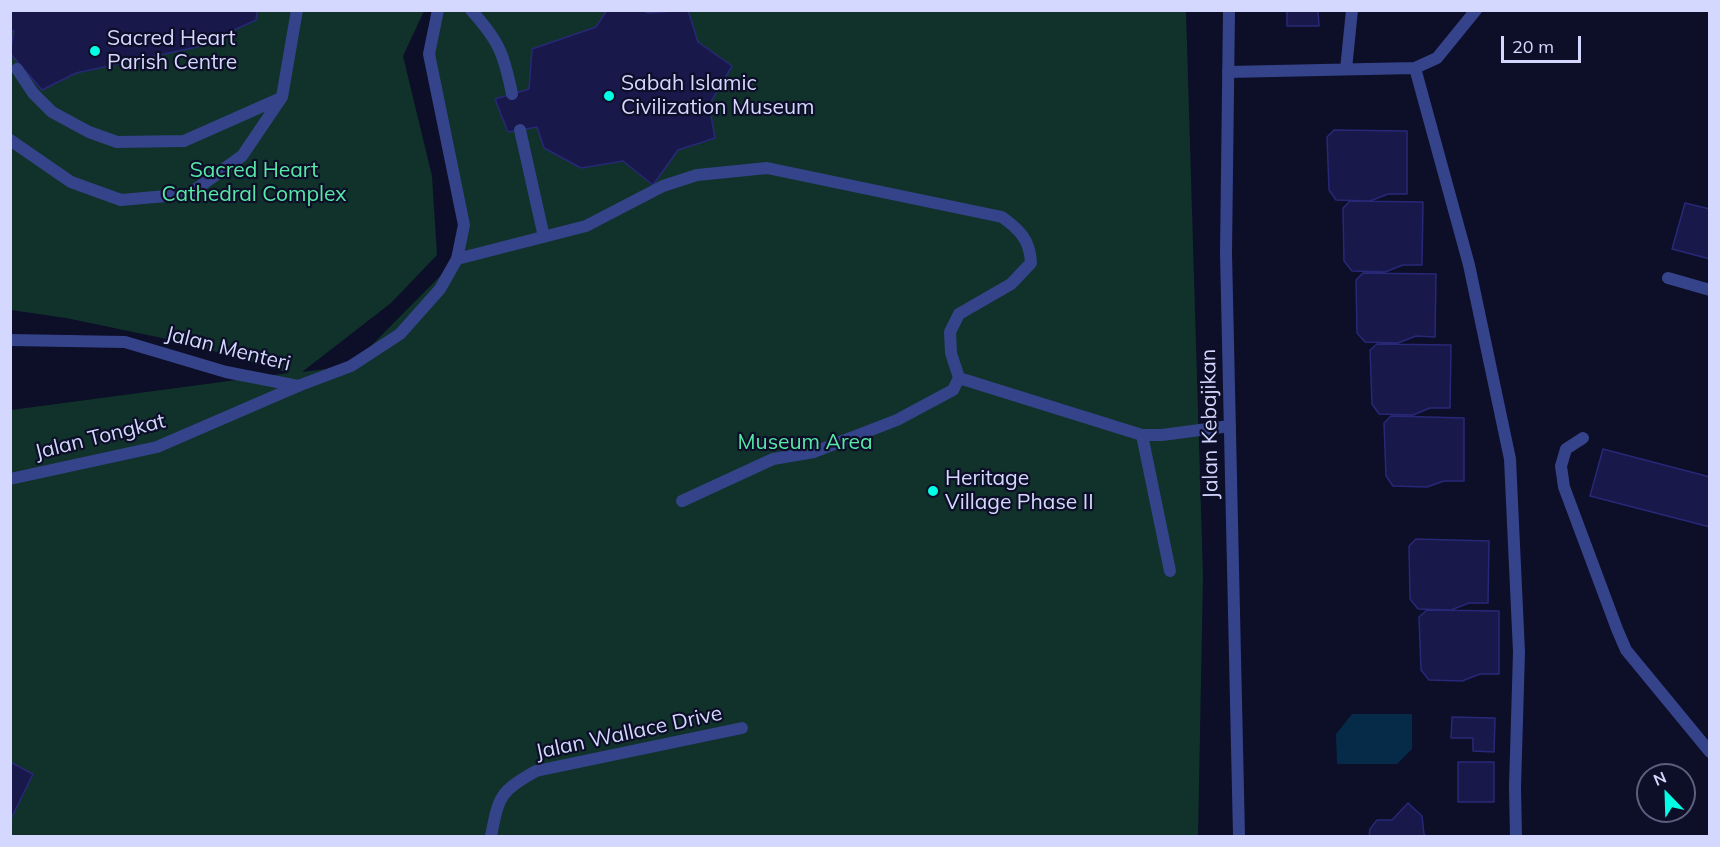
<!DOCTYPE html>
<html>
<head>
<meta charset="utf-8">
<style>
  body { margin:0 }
  #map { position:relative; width:1720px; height:847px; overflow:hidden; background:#0d0e28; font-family:Mulish,sans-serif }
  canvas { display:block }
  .frame { position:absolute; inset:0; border:12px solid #d4d8ff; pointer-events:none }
  .north { position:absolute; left:1636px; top:763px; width:60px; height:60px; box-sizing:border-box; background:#0d0e28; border:2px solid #5d5f7e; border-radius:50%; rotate:337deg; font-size:16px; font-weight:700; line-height:24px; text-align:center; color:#d4d8ff }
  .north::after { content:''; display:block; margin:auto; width:21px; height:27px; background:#00ffe5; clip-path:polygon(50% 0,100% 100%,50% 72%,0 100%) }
  .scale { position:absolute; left:1501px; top:36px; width:80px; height:27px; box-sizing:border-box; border:3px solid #d4d8ff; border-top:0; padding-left:8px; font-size:18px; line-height:21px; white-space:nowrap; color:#d4d8ff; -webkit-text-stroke:4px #0d0e28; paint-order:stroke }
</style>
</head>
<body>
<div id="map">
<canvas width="1720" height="847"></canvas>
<div class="frame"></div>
<div class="north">N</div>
<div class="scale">20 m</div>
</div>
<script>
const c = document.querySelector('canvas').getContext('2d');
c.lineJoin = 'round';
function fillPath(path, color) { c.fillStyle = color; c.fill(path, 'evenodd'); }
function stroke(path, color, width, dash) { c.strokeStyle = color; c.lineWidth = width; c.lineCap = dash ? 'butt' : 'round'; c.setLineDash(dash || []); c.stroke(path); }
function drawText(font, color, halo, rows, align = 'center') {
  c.font = font + ' Mulish,sans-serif'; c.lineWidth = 4.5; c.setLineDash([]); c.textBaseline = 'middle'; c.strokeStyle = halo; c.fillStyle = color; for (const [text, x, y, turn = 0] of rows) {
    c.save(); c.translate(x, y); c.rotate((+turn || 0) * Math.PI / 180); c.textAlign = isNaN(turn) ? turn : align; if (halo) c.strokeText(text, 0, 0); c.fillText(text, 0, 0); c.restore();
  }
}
const green = new Path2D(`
  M11,11H424L403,56L432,176L437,255L391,303L302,372L351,366L457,259L464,225L429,54L438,11H1186L1203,577L1198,836H11V410L289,373L186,343L66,318L11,310Z`);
const water = new Path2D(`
  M1352,714H1412V749L1397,764H1337L1336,734Z`);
const building = new Path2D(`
  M10,10H257L256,20L197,47L76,73L42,90L10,53L14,31L10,30Z
  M607,10H643L648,13L688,10L698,42L732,66L709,105L715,138L678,150L653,185L623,161L581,168L544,148L537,127L508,132L495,99L529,89L532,49L596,27Z
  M1287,10H1318L1319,26H1287Z
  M1334,130L1407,131V194H1388L1370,201L1336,200L1329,190L1327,137Z
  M1350,201L1423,202L1422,265H1403L1385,272L1352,271L1344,261L1343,208Z
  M1685,203L1710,209V259L1672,249Z
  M1363,273L1436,274L1435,337L1416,336L1398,343L1365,342L1357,333L1356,280Z
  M1377,344L1451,345L1450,408H1430L1413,415L1379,414L1372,404L1370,350Z
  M1391,416L1464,418V481H1444L1427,487L1393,486L1386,476L1384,423Z
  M1603,449L1710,477V527L1590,496Z
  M1416,539L1489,541L1488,603H1469L1451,610L1418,609L1410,599L1409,546Z
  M1427,610L1499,611V674H1480L1462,681L1429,680L1421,670L1419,617Z
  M1452,717L1495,718L1494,752L1473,751V738H1451Z
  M10,762L33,774L10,821Z
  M1458,762H1494V802H1458Z
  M1408,803L1422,816L1424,834L1427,836H1369L1370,829L1377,820H1392Z`);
const service = new Path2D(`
  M471,10C499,41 504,54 512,94
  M17,69L33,93L52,112L89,132L117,142L184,141L281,98
  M520,130L544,237
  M10,140L71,182L121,200L189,194L242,156L282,97L297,10
  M457,259L586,226L663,186L697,175L767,168L1002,217C1020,230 1030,240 1031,263L1011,284L959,314L950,332L951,353L959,378L953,390L897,420L814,452L773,459L682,501
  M1668,278L1710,290
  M959,378L1142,435L1170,571
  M1142,435H1162L1230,426
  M1583,438L1566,449L1561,466L1564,487L1617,629L1626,650L1710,752
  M10,479L157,447L298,386`);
const minor = new Path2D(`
  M1415,68L1469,265L1510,459L1519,652L1515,787L1516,836
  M1346,69L1352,10
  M1228,72L1415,68L1437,58L1476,10
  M491,836C499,796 499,792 536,771L742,728`);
const tertiary = new Path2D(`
  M1229,10L1226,253L1239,836
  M10,340L125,342L226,372L298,386L351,366L400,334L440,289L457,259L464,225L429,54L438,10`);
const markers = [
  [95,51,6,"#00ffe5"],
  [609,96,6,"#00ffe5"],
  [933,491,6,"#00ffe5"]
];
const poiNames = [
  ["Sacred Heart",107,39],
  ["Parish Centre",107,63],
  ["Sabah Islamic",621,84],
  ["Civilization Museum",621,108],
  ["Heritage",945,479],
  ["Village Phase II",945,503]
];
const parkNames = [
  ["Sacred Heart",254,171],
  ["Cathedral Complex",254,195],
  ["Museum Area",805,443]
];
const streetNames = [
  ["Jalan Menteri",228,349,14],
  ["Jalan Kebajikan",1210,424,-91],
  ["Jalan Tongkat",100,437,-14],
  ["Jalan Wallace Drive",629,733,-12]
];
fillPath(green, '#10322a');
fillPath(water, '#062b48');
fillPath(building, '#18184a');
stroke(building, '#282878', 1.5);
stroke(service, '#35438a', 12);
stroke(minor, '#35438a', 12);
stroke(tertiary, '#35438a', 12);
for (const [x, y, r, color] of markers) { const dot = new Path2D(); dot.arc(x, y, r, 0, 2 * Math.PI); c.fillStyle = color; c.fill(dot); stroke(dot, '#0d0e28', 2); }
drawText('21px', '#d4d8ff', '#0d0e28', poiNames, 'left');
drawText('21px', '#56e9a7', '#0d0e28', parkNames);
drawText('21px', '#d4d8ff', '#0d0e28', streetNames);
</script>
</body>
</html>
